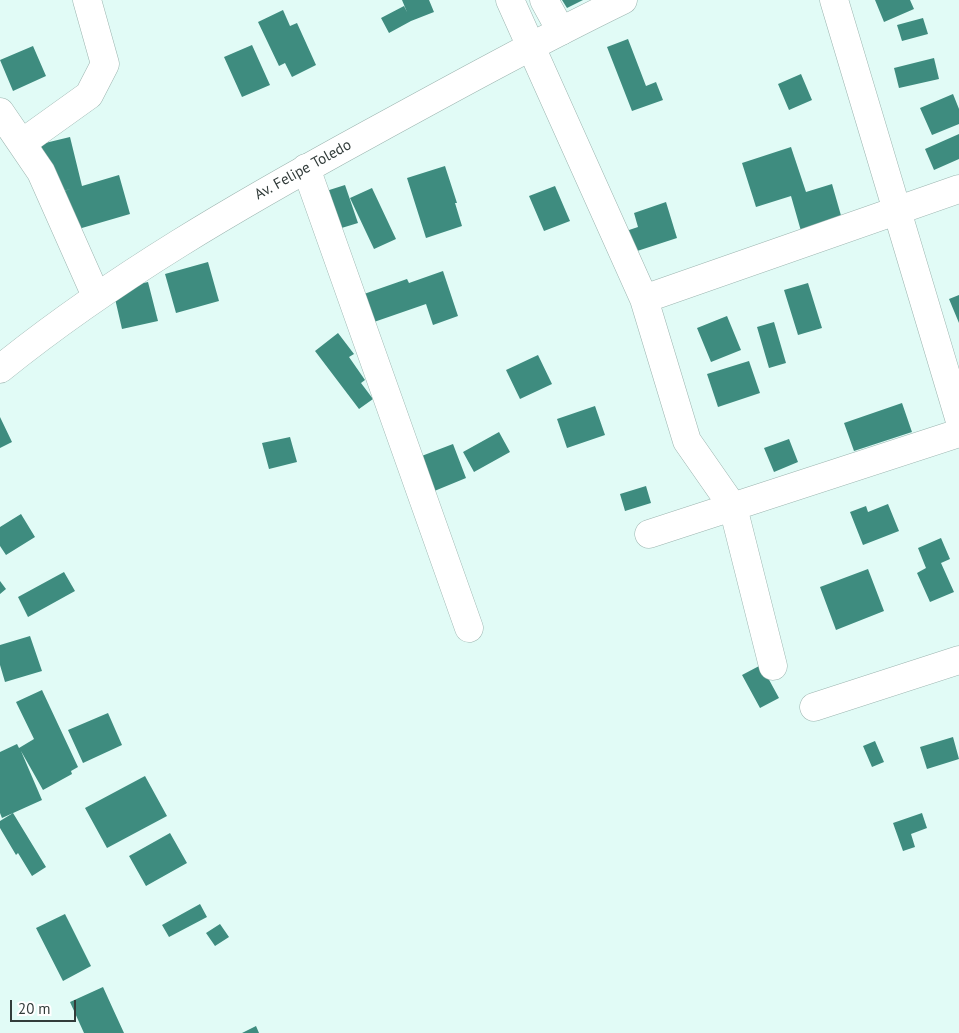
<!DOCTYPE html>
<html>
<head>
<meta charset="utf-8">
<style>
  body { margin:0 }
  #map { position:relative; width:959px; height:1033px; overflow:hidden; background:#e1fbf6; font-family:"PT Sans",sans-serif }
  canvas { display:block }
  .scale { position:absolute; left:10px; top:1000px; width:66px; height:22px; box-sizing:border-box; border:2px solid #323c3a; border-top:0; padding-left:6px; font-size:15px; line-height:18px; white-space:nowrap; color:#323c3a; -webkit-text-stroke:4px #fff; paint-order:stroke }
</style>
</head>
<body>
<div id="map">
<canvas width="959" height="1033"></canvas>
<div class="scale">20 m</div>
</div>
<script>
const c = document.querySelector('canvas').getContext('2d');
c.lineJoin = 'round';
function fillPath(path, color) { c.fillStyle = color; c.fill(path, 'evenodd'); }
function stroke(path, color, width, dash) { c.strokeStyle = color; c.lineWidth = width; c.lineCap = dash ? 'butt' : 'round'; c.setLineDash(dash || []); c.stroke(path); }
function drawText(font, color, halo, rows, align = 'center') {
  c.font = font + ' "PT Sans",sans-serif'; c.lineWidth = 5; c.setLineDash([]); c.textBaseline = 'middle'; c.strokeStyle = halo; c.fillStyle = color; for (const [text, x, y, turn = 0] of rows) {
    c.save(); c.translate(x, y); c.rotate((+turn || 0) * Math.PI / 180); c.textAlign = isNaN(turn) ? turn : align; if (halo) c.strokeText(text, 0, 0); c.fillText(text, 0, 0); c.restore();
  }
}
const building = new Path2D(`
  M402,0H429L434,12L411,21L389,33L381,18L404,6L407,12Z
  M562,0H583L567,8Z
  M875,0H910L914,9L884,22Z
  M283,10L290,26L297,23L316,65L292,77L285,63L279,66L258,22Z
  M923,18L928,34L902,41L897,25Z
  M628,39L646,86L656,82L663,100L632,111L607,47Z
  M252,45L270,85L242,97L224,57Z
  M33,46L46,76L13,91L0,60Z
  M934,58L939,79L899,88L894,68Z
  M801,74L812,100L789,110L778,84Z
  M953,94L959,109V124L932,135L920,108Z
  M959,134V159L934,170L925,149Z
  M70,137L82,186L119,175L130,214L75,230L63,191L71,189L53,193L41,144Z
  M791,147L806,192L832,184L842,219L801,231L791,196L756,207L742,163Z
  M445,166L457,203H455L462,226L426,238L407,178Z
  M345,185L358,223L335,230L323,192Z
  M555,186L570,221L544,231L529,196Z
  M372,188L396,239L374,249L350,198Z
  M666,202L677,238L628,254L620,233L638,227L634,213Z
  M208,262L219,301L176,313L165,274Z
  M443,271L458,316L433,325L426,304L374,322L364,294L407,279L409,283Z
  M148,282L158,321L122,329L113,290Z
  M808,283L822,328L798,335L784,290Z
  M959,295V323L949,299Z
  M727,316L741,350L711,362L697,328Z
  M774,322L786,363L769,368L757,327Z
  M338,333L354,354L349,357L365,380L361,383L373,399L359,409L315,351Z
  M538,355L552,384L520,399L506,370Z
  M749,361L760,393L718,407L707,374Z
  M902,403L912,432L854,451L844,423Z
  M595,406L605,435L567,448L557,419Z
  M0,417L12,442L0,448Z
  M499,432L510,452L474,472L463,452Z
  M290,437L297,462L269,469L262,443Z
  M789,439L798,462L774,472L764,448Z
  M453,444L466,478L432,492L419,457Z
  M646,486L651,503L625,511L620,494Z
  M888,504L899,531L863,545L850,512L866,506L868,512Z
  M21,514L35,537L6,555L0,546V527Z
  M941,538L950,559L941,563L954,592L930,602L917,573L926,568L918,548Z
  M868,569L884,611L836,630L820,587Z
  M64,572L75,591L28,617L18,597Z
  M0,581L6,589L0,594Z
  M30,636L42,671L5,682L0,665V645Z
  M761,665L779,698L760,708L742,675Z
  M42,690L78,767L71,771L72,774L43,790L21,751L42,800L2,818L0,813V752L17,744L19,748L34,739L16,702Z
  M108,713L122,745L83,763L68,730Z
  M953,737L959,759L927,769L920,747Z
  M875,741L884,762L872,767L863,746Z
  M145,776L167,816L107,848L85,808Z
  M13,813L46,867L32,876L18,853L16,855L0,828V821Z
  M922,813L927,828L911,834L915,847L903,851L893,823Z
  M170,833L187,863L146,886L129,856Z
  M200,904L207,917L169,937L162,925Z
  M65,914L91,966L63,981L36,928Z
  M220,924L229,937L215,946L206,933Z
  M103,987L113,1009L124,1033H84L70,1002Z
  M256,1026L259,1033H242Z`);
const minor = new Path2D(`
  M510,0L644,299L687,441L733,507L773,666
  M544,0L561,31
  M834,0L959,418
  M0,112L41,172L96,296
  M22,143L89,95L105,64L87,0
  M306,168L469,628
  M644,299L959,189
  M649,534L959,433
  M814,707L959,660`);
const major = new Path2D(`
  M0,369C114,277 241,204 369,134C453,88 537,42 623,0`);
const streetNames = [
  ["Av. Felipe Toledo",303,170,-29]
];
fillPath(building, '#3e8c7f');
stroke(minor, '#9bb4af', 29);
stroke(major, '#9bb4af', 29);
stroke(minor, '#fff', 28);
stroke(major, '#fff', 28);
drawText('15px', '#323c3a', '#fff', streetNames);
</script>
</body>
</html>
